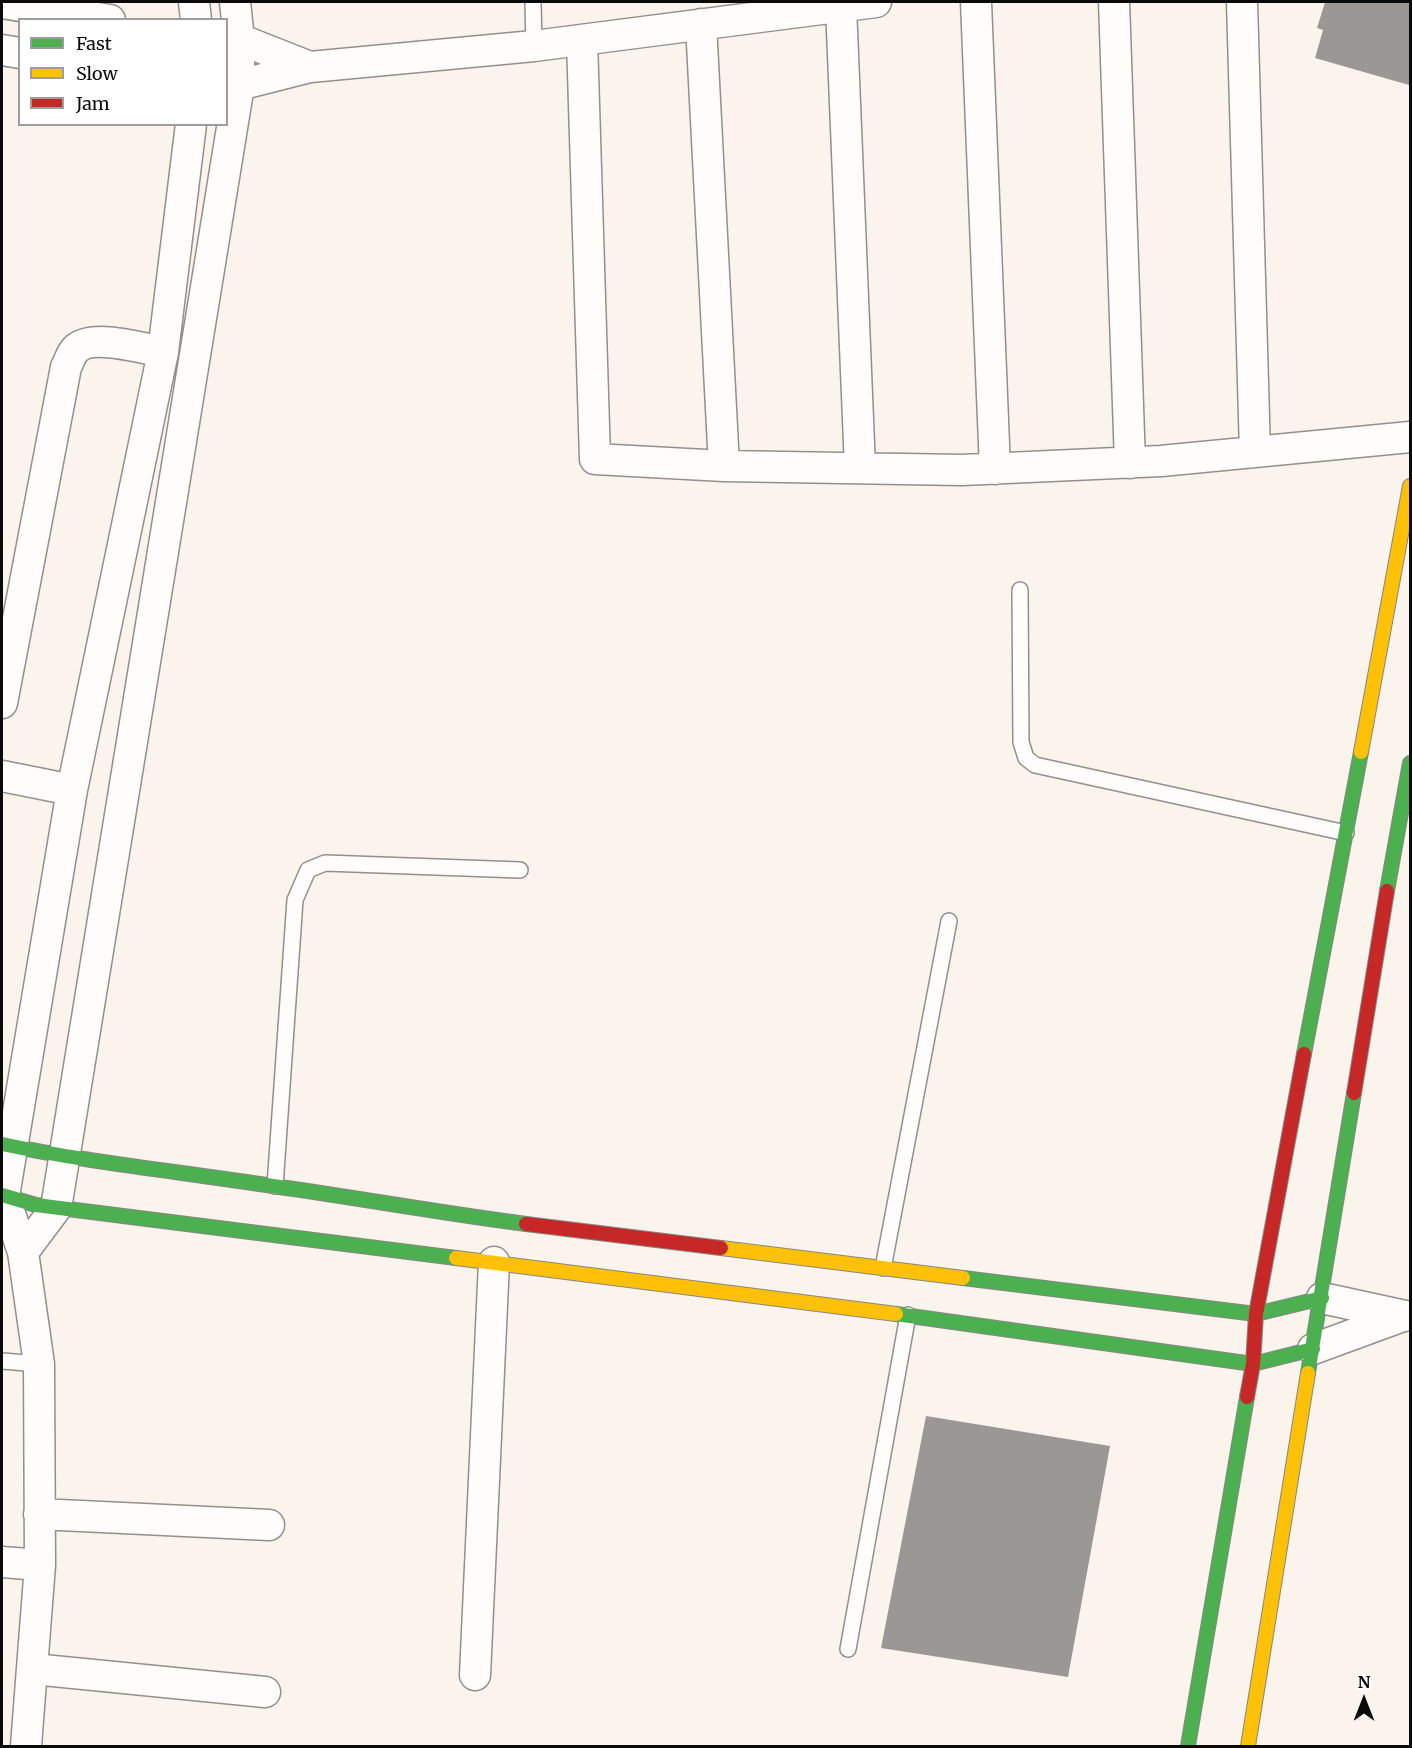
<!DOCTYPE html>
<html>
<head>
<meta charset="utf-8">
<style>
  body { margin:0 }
  #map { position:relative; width:1412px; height:1748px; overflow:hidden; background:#faf4ed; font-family:Merriweather,serif }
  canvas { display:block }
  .frame { position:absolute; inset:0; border:3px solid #0a0a0a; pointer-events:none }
  .legend { position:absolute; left:18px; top:18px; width:210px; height:108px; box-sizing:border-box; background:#fff; border:2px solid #9d9d9d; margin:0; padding:8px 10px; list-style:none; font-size:18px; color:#0a0a0a }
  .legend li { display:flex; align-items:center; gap:12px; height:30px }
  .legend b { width:30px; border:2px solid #9d9d9d }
  .north { position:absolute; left:1334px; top:1670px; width:60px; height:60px; -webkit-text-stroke:4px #fff; paint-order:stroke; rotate:0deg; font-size:16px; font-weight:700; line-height:24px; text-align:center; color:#0a0a0a }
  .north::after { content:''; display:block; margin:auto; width:21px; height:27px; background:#0a0a0a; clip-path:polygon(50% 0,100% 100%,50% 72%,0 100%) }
</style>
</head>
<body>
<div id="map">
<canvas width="1412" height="1748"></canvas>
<div class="frame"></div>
<ul class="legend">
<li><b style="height:8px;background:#4caf50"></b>Fast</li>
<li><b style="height:8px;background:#ffc107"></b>Slow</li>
<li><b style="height:8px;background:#c62828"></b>Jam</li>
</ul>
<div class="north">N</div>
</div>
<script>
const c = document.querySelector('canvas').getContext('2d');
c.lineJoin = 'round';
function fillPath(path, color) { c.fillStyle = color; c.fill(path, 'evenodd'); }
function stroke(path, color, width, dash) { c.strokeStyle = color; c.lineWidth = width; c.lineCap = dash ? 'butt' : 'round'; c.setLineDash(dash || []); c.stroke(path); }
const building = new Path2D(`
  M1325,2H1410L1409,85L1315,58L1323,30L1317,28Z
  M926,1416L1110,1446L1068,1677L881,1648Z`);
const lane = new Path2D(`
  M533,2L534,46
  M1020,590L1021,742L1026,758L1035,765L1346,833
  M275,1186L295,900L308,870L325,863L520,870
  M883,1268L949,921
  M2,1361L39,1364
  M848,1649L908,1315`);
const street = new Path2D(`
  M194,2L196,20
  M976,2L995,469
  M1114,2L1130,463
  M1242,2L1255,452
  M2,3L110,20
  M841,6L860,468
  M701,24L724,466
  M226,37L239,39L310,67
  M582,40L595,459L724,466L962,470L1161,461L1410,437
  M2,50L20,53
  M226,83L239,85L310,67L534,46L876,2
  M2,703L66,367C69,362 71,354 75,350C90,333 142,348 163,352
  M2,776L72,790
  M23,1252L56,1208L239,85V39L235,2
  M1322,1298L1405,1316
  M1313,1349L1403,1316
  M39,1514L269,1525
  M2,1562L40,1565
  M33,1669L265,1692
  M475,1675L494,1262
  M26,1746L40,1565L39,1364L23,1252L4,1196L72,790L163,352L191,124`);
const fast = new Path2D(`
  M1387,891L1410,763
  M1304,1054L1361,752
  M2,1144C91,1163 183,1172 273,1186C358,1198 441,1213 526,1224
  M2,1195L36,1205L456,1258
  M963,1278L1256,1314L1322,1298
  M896,1314L1253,1364L1313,1349
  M1308,1373L1354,1093
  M1188,1746L1247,1397`);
const slow = new Path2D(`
  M1361,752L1410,486
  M721,1248L963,1278
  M456,1258L896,1314
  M1248,1746L1308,1373`);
const jam = new Path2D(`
  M1354,1093L1387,891
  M526,1224L721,1248
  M1247,1397L1253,1364L1256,1314L1304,1054`);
fillPath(building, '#9b9794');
stroke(lane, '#928f8c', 18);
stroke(street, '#928f8c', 33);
stroke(fast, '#898683', 16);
stroke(slow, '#898683', 16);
stroke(jam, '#898683', 16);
stroke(lane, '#fefdfc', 15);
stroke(street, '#fefdfc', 30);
stroke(fast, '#4caf50', 14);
stroke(slow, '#ffc107', 14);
stroke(jam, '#c62828', 14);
</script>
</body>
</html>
